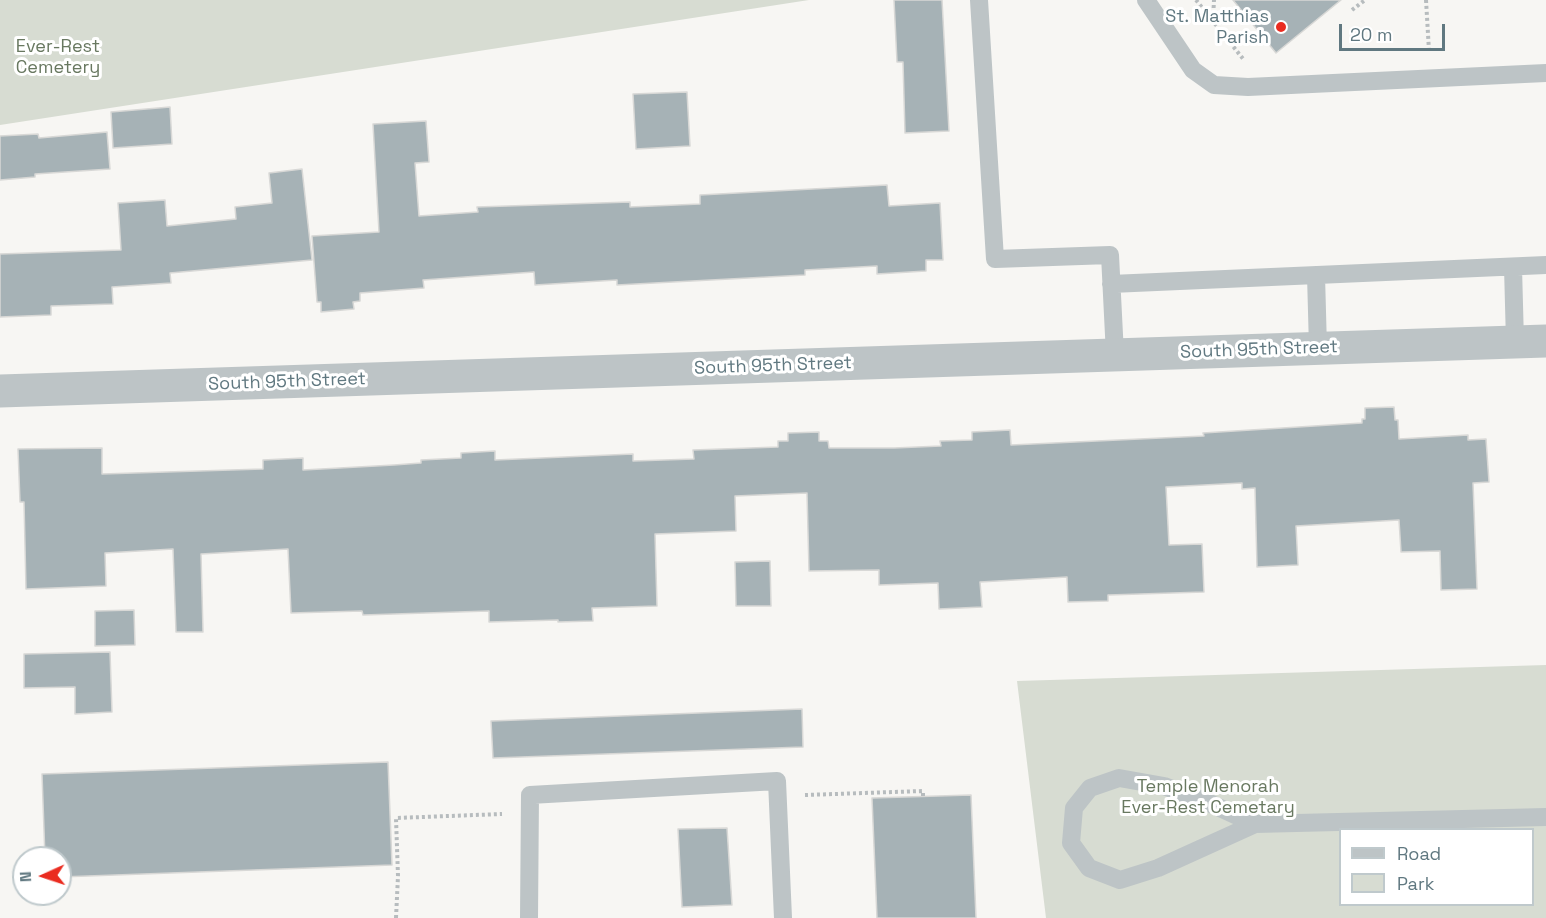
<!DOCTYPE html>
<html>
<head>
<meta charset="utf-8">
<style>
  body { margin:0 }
  #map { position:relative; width:1546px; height:918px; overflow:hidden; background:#f7f6f3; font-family:"Space Grotesk",sans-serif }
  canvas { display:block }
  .legend { position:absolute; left:1339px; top:828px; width:195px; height:78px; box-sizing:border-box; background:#fff; border:2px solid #bfc9cc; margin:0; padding:8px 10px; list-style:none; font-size:18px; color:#607880 }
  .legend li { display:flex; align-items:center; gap:12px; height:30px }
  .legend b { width:30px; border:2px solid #bfc9cc }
  .north { position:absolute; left:12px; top:846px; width:60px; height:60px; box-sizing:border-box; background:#fff; border:2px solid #bfc9cc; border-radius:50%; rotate:267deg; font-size:16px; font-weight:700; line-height:24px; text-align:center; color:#607880 }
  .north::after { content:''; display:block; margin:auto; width:21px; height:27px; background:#ea2c20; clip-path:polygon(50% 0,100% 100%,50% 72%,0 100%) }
  .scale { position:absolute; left:1339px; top:24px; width:106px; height:27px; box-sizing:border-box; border:3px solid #607880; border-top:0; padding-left:8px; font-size:18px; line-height:21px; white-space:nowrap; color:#607880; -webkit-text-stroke:4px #fff; paint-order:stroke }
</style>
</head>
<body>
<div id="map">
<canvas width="1546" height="918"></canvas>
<ul class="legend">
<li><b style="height:8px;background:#bdc4c6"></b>Road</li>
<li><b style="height:16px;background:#d7dcd2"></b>Park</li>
</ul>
<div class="north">N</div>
<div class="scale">20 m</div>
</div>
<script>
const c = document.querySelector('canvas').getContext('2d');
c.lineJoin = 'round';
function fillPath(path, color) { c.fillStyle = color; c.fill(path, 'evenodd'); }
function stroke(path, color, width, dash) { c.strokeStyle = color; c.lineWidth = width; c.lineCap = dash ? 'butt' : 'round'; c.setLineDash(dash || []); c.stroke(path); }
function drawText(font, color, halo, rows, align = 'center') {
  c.font = font + ' "Space Grotesk",sans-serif'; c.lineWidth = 6; c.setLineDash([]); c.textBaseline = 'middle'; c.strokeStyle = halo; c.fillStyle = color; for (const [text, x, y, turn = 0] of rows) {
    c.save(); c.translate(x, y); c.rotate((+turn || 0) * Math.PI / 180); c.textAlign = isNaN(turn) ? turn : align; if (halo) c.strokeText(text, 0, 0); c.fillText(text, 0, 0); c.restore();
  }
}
const green = new Path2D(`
  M0,0H809L0,125Z
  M1546,665V918H1046L1017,681ZM1340,830H1532V904H1340Z`);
const building = new Path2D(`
  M894,0H942L949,131L905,133L903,62H897Z
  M1233,0H1341L1276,53Z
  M687,92L690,146L636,149L633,94Z
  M170,107L172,144L113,148L111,112Z
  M426,121L429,162L415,163L419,216L478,212L477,207L630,202V207L700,204V195L887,185L889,206L940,203L943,260H926V271L877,274V266L805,270V275L673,282L617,285V280L535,285L534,272L423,280L424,288L360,293V301L353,302L354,309L321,312V302H317L312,236L379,232L373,124Z
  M107,132L110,169L35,174V177L0,180V136L38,134L39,138Z
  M302,169L312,260L170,273L171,283L112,287L113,304L51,306V315L0,317V254L121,250L118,203L165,200L167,226L236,219L235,207L272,203L269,173Z
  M1394,407L1395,420H1398L1399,439L1468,435V440L1486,439L1489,482L1473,483L1477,589L1441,590L1440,551L1401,552L1399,520L1296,526L1298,565L1257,567L1255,488L1242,489V483L1166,487L1169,545L1202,544L1204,592L1108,595V601L1068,602L1067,577L980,582L982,607L939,609L938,583L879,585V570L809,571L807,493L735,496L736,531L655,534L657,606L592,608L593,621L558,622V620L489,622V611L363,615L362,611L291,613L288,549L201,554L203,632H176L173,549L105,553L106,586L26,589L24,502H20L18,449L102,448V474L263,469V460L303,458V470L394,465L421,463V460L461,458V453L495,451V460L633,454V461L694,459L693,450L778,447V441H788V433L819,432V441H828L829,448H894L941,446L940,441L972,440V432L1010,430L1011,445L1204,436L1203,433L1362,423V419H1365V408Z
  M770,561L771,606H736L735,562Z
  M134,610L135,645L95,646V611Z
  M110,652L112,712L75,714V687L24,688V654Z
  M802,709L803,747L493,758L491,721Z
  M388,762L392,865L60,877V858H45L42,774Z
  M971,795L976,918H877L872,798Z
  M727,828L732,905L682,907L678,829Z`);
const path = new Path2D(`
  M1196,0L1244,60
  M1426,0L1429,51
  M1352,10L1365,0
  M1213,20L1214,0
  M805,795L923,791V797
  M396,918L398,876L396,818L502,814`);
const lane = new Path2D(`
  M979,0L995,259L1110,255L1115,355
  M1146,0L1193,70L1214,85L1248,87L1546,73
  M1513,267L1515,342
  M1316,275L1318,348
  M1111,284L1546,265
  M1255,824L1207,802L1164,786L1119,778L1090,788L1074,808L1071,843L1089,868L1120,880L1158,868L1255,824L1546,817
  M529,918L530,795L777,781L783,918`);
const street = new Path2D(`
  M0,391L1546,341`);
const markers = [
  [1281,27,6,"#ea2c20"]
];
const poiNames = [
  ["St. Matthias",1269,17],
  ["Parish",1269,38]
];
const parkNames = [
  ["Ever-Rest",58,47],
  ["Cemetery",58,68],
  ["Temple Menorah",1208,787],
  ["Ever-Rest Cemetary",1208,808]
];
const streetNames = [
  ["South 95th Street",1259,350,-2],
  ["South 95th Street",773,366,-2],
  ["South 95th Street",287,382,-2]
];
fillPath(green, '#d7dcd2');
fillPath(building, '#a6b2b6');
stroke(building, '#d8d8d6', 1.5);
stroke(path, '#b7bcbe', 4, [3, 3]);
stroke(lane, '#bdc4c6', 18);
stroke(street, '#bdc4c6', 33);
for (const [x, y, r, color] of markers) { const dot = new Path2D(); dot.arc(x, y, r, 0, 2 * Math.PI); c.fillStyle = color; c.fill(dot); stroke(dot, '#fff', 2); }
drawText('18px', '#607880', '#fff', poiNames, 'right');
drawText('18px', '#687860', '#fff', parkNames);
drawText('18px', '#607880', '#fff', streetNames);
</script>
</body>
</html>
